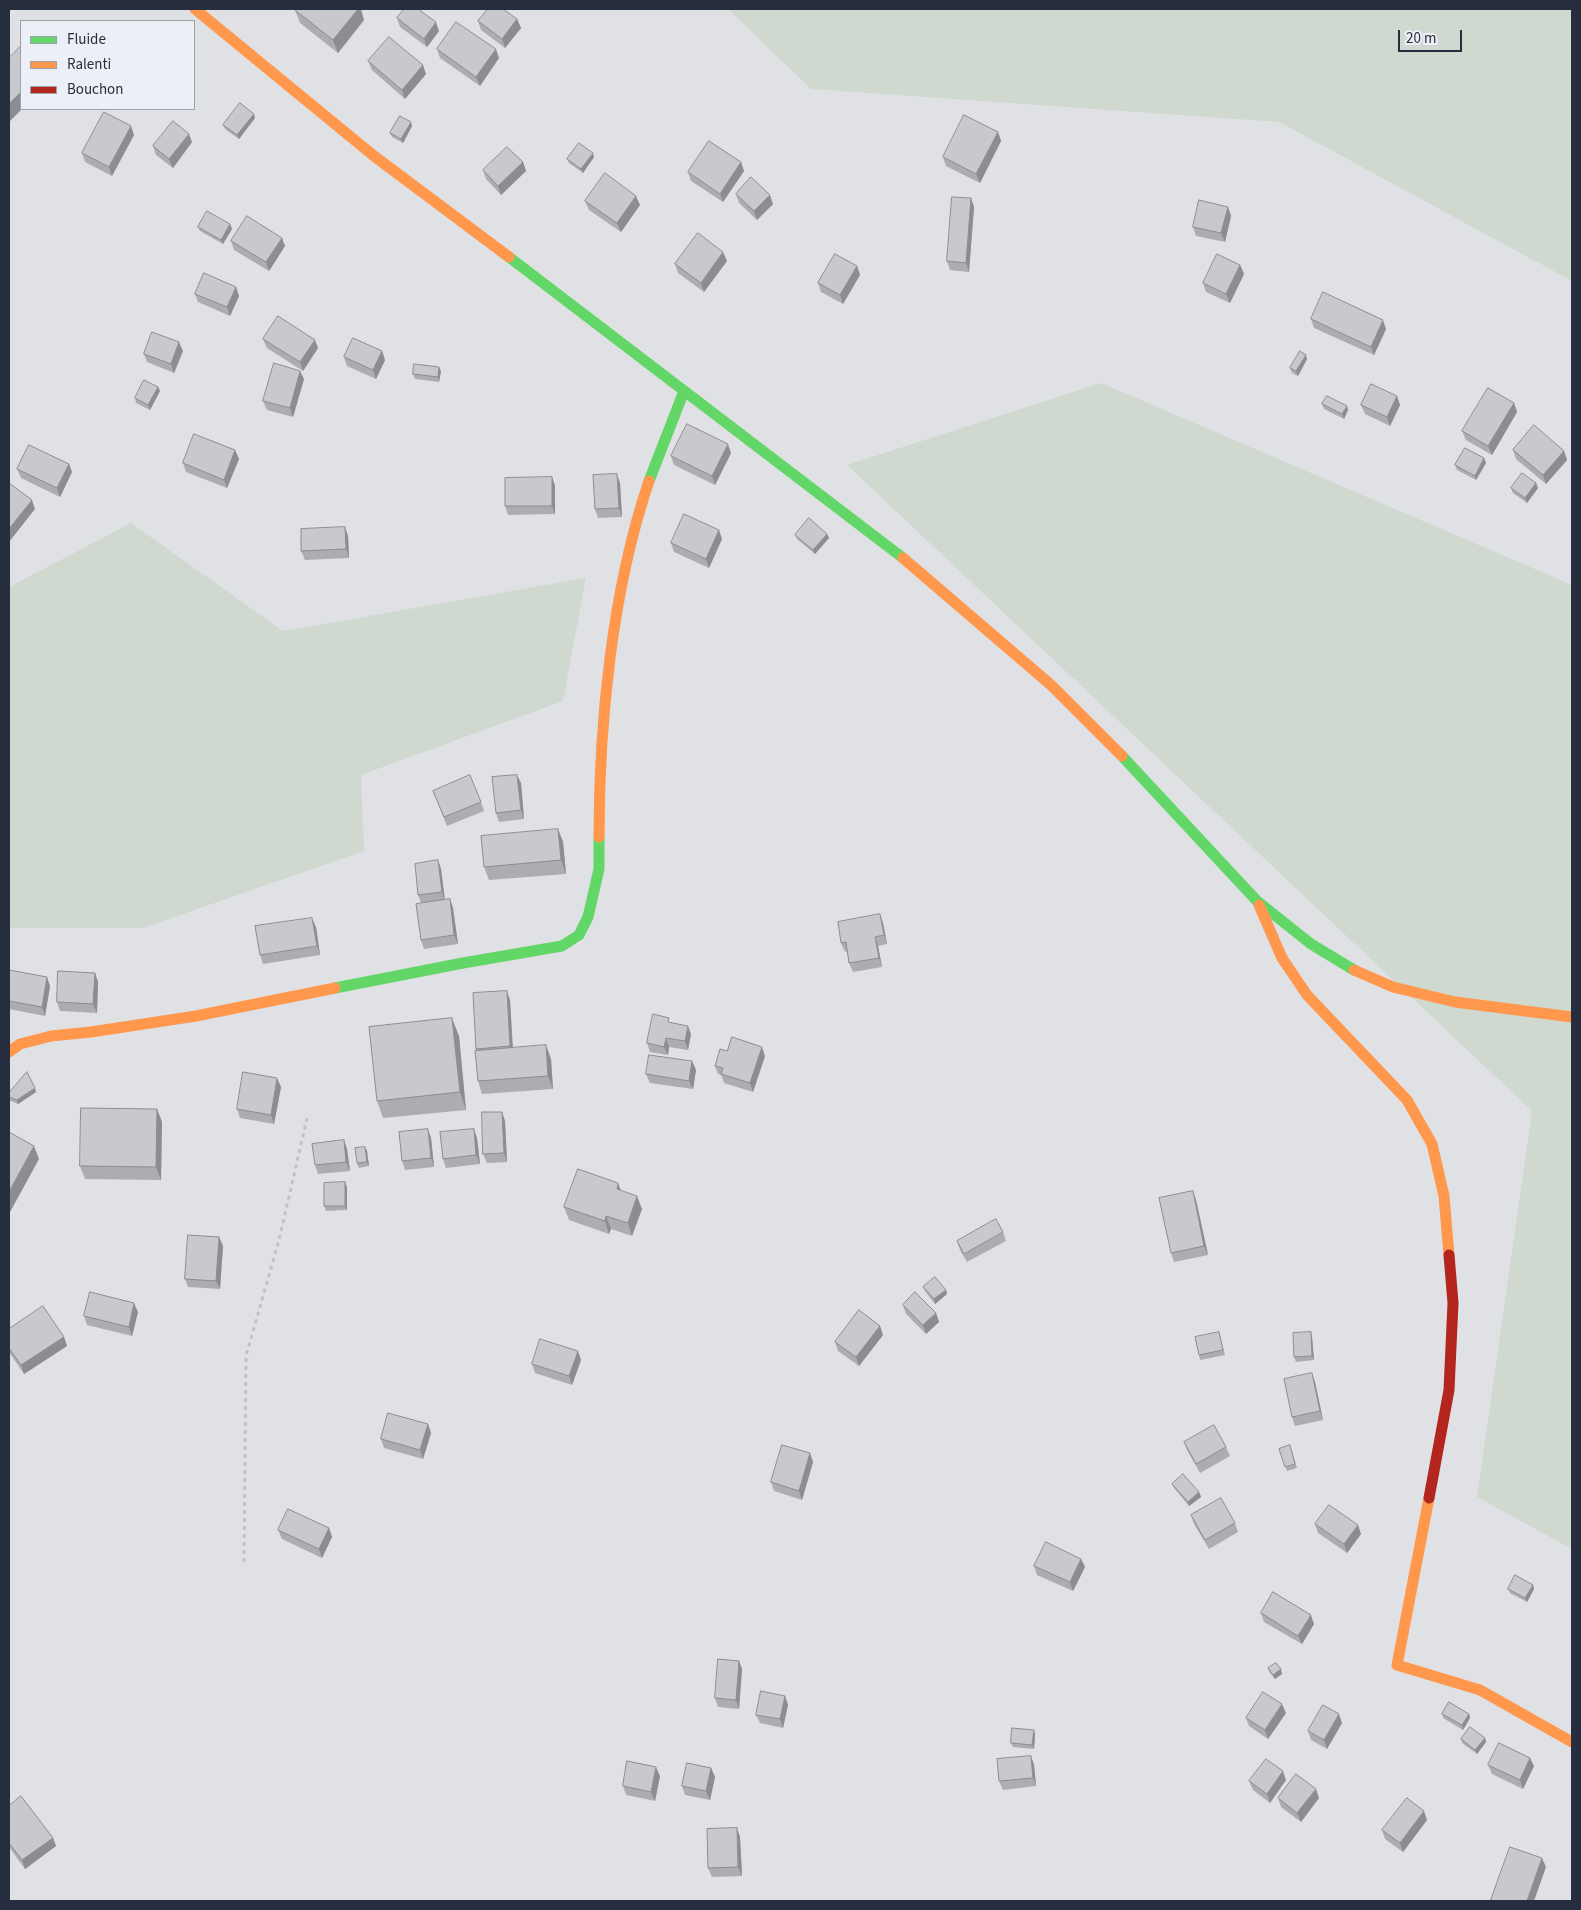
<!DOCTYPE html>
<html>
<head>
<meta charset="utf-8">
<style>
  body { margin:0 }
  #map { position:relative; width:1581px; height:1910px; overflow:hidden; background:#e0e1e5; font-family:"Source Sans 3",sans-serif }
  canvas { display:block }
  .frame { position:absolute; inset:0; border:10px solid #262d3f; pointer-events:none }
  .legend { position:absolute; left:20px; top:20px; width:175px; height:90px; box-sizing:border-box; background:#eceff5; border:1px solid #9da1ac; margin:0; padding:6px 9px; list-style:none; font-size:15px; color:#262d3f }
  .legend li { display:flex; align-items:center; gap:10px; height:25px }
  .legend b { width:25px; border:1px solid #9da1ac }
  .scale { position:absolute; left:1398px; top:30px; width:64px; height:22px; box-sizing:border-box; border:2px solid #262d3f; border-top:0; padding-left:6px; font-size:15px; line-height:18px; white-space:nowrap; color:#262d3f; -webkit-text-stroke:4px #eceff5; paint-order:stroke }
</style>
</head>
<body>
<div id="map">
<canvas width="1581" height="1910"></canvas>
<div class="frame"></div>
<ul class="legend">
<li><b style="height:6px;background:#63d668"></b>Fluide</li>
<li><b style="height:6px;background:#ff974d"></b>Ralenti</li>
<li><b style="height:6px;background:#b3261e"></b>Bouchon</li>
</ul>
<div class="scale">20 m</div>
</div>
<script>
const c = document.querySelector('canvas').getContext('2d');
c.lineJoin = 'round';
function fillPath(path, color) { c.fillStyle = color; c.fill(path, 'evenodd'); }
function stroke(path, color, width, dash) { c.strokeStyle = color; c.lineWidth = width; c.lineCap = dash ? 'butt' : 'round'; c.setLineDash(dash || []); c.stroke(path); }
const green = new Path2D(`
  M728,9H1572V281L1279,122L811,89Z
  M1101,383L1572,585V1549L1477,1497L1532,1111L847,465Z
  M131,523L283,631L586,578L563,701L361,775L364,851L143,928H9V587Z`);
const path = new Path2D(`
  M244,1562L246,1356L279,1240L308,1114`);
const fast = new Path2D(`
  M509,257L903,558
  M649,481L684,391
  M1122,756L1257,901L1311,944L1354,970
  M335,988L463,963L562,946L579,935L588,917L599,869V837`);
const slow = new Path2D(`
  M195,9L374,156L509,257
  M903,558L1051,685L1122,756
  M599,837C599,723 612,590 649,481
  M1259,905L1282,958L1307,995L1407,1100L1432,1144L1444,1196L1449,1255
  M1354,970L1393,987L1455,1002L1572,1017
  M9,1052L20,1044L51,1036L91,1032L196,1016L335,988
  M1429,1498L1397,1665L1480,1690L1572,1742`);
const jam = new Path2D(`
  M1429,1498L1449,1390L1453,1303L1449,1255`);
const wall = new Path2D(`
  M295,10L364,20L338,53L300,23Z
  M397,18L439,31L427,47L400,27Z
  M517,19L521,28L505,48L481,30L478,21Z
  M437,49L499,58L480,86L440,58Z
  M368,61L426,74L405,99L372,70Z
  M255,118L239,139L225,129L223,125Z
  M412,126L403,143L392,137L390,133Z
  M998,132L1001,141L980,183L946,166L943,157Z
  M134,135L112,176L85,162L82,153Z
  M192,142L173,168L156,155L153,146Z
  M594,157L583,173L569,163L567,159Z
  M523,162L526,171L501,195L486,179L483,170Z
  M744,171L723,202L691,181L688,172Z
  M736,194L773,204L757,220L739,203Z
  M971,198L974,207L969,272L950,270L947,261Z
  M585,201L640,205L621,232L589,210Z
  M1228,207L1231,216L1225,242L1196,236L1193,227Z
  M230,224L232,229L223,244L200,231L198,227Z
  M231,241L285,246L269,271L234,250Z
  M727,261L704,292L678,273L675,264Z
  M1240,265L1244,274L1230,303L1206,292L1203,283Z
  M857,266L860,275L843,304L821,292L818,283Z
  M236,287L239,296L230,316L198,302L195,294Z
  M1311,319L1386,329L1374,355L1314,328Z
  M263,339L318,348L303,371L267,348Z
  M183,351L174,373L147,362L144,354Z
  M382,351L385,360L376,379L347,366L344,357Z
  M1307,359L1298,376L1292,373L1290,368Z
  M441,371L439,382L415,379L413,374Z
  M304,379L293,417L267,410L263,401Z
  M158,387L160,391L150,410L136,403L135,398Z
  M1397,396L1400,405L1390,426L1365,414L1361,405Z
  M1514,403L1517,412L1492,455L1466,440L1462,431Z
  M1322,404L1348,410L1344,419L1324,409Z
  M235,450L239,459L227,488L186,472L183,463Z
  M1513,450L1564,451L1567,460L1546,484L1516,459Z
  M731,453L715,485L674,465L671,456Z
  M1484,458L1486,463L1476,480L1457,470L1455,465Z
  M69,464L72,472L60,497L21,478L17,469Z
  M552,477L555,486V514L508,515L505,506Z
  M620,483L622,517L598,518L595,509Z
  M1536,483L1538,488L1527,503L1513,493L1511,488Z
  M345,527L348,536L349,558L305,560L301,551Z
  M827,534L829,538L815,554L797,539L795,535Z
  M722,539L709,568L674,552L671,543Z
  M521,783L524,819L499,822L496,813Z
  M433,791L481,802L484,811L447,826Z
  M558,829L563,842L566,874L489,880L484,867Z
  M438,860L441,869L445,900L450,899L453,908L458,944L424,949L421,940V903L418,895Z
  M880,914L883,923L887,944L878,946L882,967L853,972L849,963L847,951L845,952L841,943Z
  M316,927L320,955L263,964L260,955Z
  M9,970L50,986L45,1016L9,1009Z
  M95,973L98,982L97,1013L60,1011L57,1002Z
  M510,1000L513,1048L551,1059L553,1089L482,1094L478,1081L476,1049Z
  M671,1022L691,1034L688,1050L669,1047L668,1055L650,1052L647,1043Z
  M459,1036L466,1110L383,1118L377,1101Z
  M727,1051L765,1056L753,1092L724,1083L721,1075L718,1074L715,1066Z
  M692,1061L696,1070L693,1089L650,1083L646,1074Z
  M281,1087L274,1124L240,1118L237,1109Z
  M36,1092L18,1104L9,1100V1093Z
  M157,1109L162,1122L161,1180L85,1179L80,1166Z
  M502,1112L505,1121L507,1162L487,1163L483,1154Z
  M431,1138L434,1167L405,1170L402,1161Z
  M477,1138L480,1164L446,1168L443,1159Z
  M344,1140L347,1149L350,1171L318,1174L315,1165Z
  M365,1147L367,1151L369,1166L359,1168L357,1163Z
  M347,1187V1210L326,1211L324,1206Z
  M621,1190L642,1209L632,1236L611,1229L609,1234L569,1220L564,1207Z
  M1196,1200L1208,1255L1174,1262L1171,1253Z
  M1003,1232L1006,1241L967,1262L960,1250L957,1241Z
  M219,1237L223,1246L220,1289L188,1287L185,1279Z
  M923,1287L946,1290L947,1294L935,1304L925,1291Z
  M903,1305L936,1313L939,1322L926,1334L906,1314Z
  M138,1312L132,1336L87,1325L84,1316Z
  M880,1326L883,1335L859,1366L838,1351L835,1342Z
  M9,1329L64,1337L67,1346L24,1374L9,1352Z
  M1219,1332L1225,1355L1200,1360L1199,1355Z
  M1312,1337L1314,1360L1296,1362L1294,1357Z
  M581,1360L572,1385L535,1373L532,1364Z
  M1312,1373L1315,1382L1323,1420L1295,1426L1292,1417Z
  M428,1424L431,1433L423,1459L384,1448L381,1439Z
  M1184,1442L1226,1447L1230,1456L1200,1473L1187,1450Z
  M1290,1445L1297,1468L1287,1471L1279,1449Z
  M810,1453L813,1462L802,1500L774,1491L771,1482Z
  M1172,1484L1199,1492L1201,1497L1189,1506L1174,1488Z
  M1191,1515L1235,1523L1238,1532L1209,1549L1194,1524Z
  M1315,1524L1361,1534L1347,1553L1318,1533Z
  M329,1528L332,1537L322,1558L282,1539L278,1530Z
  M1081,1559L1085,1567L1073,1591L1037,1575L1034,1566Z
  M1533,1585L1534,1589L1527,1602L1510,1593L1508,1589Z
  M1261,1613L1314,1624L1302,1644L1264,1622Z
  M739,1661L742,1669L739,1709L718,1707L715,1698Z
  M1268,1668L1282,1674L1275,1679L1270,1673Z
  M785,1696L788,1705L783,1728L760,1723L756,1715Z
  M1286,1713L1268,1739L1249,1726L1246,1718Z
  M1442,1714H1469L1470,1718L1463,1730L1443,1718Z
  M1342,1723L1327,1749L1311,1740L1308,1731Z
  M1034,1730L1035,1735L1034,1749L1013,1747L1011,1743Z
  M1485,1738L1486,1742L1477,1754L1462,1743L1461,1739Z
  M1031,1756L1034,1765L1036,1786L1003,1790L999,1781Z
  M1488,1765L1534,1766L1523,1789L1492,1774Z
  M711,1768L715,1777L710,1800L685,1795L682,1786Z
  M660,1776L655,1801L626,1795L623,1786Z
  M1286,1780L1270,1803L1253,1790L1249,1781Z
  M1278,1798H1319L1301,1822L1281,1807Z
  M9,1806L53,1838L56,1846L25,1869L9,1847Z
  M1427,1820L1403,1852L1385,1839L1382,1830Z
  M737,1828L740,1837L742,1876L712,1877L708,1868Z`);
const shadedWall = new Path2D(`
  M358,9H361L364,20L338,53L333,40Z
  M517,19L521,28L505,48L502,39Z
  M436,22L439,31L427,47L424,39Z
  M496,49L499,58L480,86L476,77Z
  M423,65L426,74L405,99L402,90Z
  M21,92V109H22L9,122V104Z
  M254,114L255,118L239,139L237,135Z
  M411,122L412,126L403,143L401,139Z
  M131,126L134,135L112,176L109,167Z
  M998,132L1001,141L980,183L976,174Z
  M189,134L192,142L173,168L169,159Z
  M593,153L594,157L583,173L581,169Z
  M523,162L526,171L501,195L498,186Z
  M741,162L744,171L723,202L720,194Z
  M770,195L773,204L757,220L754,211Z
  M636,196L640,205L621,232L617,223Z
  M971,198L974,207L969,272L966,263Z
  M1228,207L1231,216L1225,242L1221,233Z
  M230,224L232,229L223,244L221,240Z
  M282,238L285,246L269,271L266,262Z
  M723,252L727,261L704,292L701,283Z
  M1240,265L1244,274L1230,303L1226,294Z
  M857,266L860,275L843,304L840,295Z
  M236,287L239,296L230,316L227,307Z
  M1383,320L1386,329L1374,355L1371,347Z
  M315,340L318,348L303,371L300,362Z
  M179,342L183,351L174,373L171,364Z
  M382,351L385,360L376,379L373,370Z
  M1306,355L1307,359L1298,376L1296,371Z
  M439,367L441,371L439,382L438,377Z
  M300,371L304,379L293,417L290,408Z
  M158,387L160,391L150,410L148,405Z
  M1397,396L1400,405L1390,426L1387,417Z
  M1514,403L1517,412L1492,455L1488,446Z
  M1347,406L1348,410L1344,419L1342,414Z
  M728,444L731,453L715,485L712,476Z
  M235,450L239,459L227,488L224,480Z
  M1564,451L1567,460L1546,484L1543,475Z
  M1484,458L1486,463L1476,480L1475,476Z
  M69,464L72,472L60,497L57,488Z
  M617,474L620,483L622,517L619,508Z
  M552,477L555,486V514L552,506Z
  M1536,483L1538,488L1527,503L1525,498Z
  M32,500L35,509L9,542V529Z
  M345,527L348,536L349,558L346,549Z
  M719,530L722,539L709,568L706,559Z
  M827,534L829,538L815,554L813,550Z
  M517,775L521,783L524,819L521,810Z
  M558,829L563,842L566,874L561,860Z
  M438,860L441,869L445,901L442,892Z
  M450,899L453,908L458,944L454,935Z
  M880,914L883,923L887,944L884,935Z
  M312,918L316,927L320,955L317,946Z
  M875,937L878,946L882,967L879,958Z
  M95,973L98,982L97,1013L93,1004Z
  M47,977L50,986L45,1016L42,1007Z
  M507,991L510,1000L513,1055L510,1046Z
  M452,1018L459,1036L466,1110L460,1092Z
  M688,1026L691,1034L688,1050L685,1041Z
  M666,1038L669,1047L668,1055L664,1047Z
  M546,1045L551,1059L553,1089L548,1076Z
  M762,1047L765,1056L753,1092L750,1083Z
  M692,1061L696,1070L693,1089L689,1081Z
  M277,1078L281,1087L274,1124L271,1115Z
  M35,1088L36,1092L18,1104L17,1100Z
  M157,1109L162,1122L161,1180L156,1167Z
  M502,1112L505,1121L507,1162L504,1153Z
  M428,1129L431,1138L434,1167L431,1158Z
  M474,1129L477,1138L480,1164L476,1155Z
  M344,1140L347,1149L350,1171L346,1162Z
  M34,1146L39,1159L9,1214V1192Z
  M365,1147L367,1151L369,1166L367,1162Z
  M345,1182L347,1187V1210L345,1206Z
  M618,1183L623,1196L617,1189Z
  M1193,1191L1196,1200L1208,1255L1204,1246Z
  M637,1196L642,1209L632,1236L628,1223Z
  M606,1216L611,1229L609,1234L605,1221Z
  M219,1237L223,1246L220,1289L216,1281Z
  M946,1290L947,1294L935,1304L934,1299Z
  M134,1303L138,1312L132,1336L129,1327Z
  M936,1313L939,1322L926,1334L923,1325Z
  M880,1326L883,1335L859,1366L856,1357Z
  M1311,1332L1312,1337L1314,1360L1312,1356Z
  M64,1337L67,1346L24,1374L21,1365Z
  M578,1351L581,1360L572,1385L569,1376Z
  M1312,1373L1315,1382L1323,1420L1320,1411Z
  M428,1424L431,1433L423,1459L420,1450Z
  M810,1453L813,1462L802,1500L799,1491Z
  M1199,1492L1201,1497L1189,1506L1188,1502Z
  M1358,1525L1361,1534L1347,1553L1344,1544Z
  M329,1528L332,1537L322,1558L319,1549Z
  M1081,1559L1085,1567L1073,1591L1070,1582Z
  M1533,1585L1534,1589L1527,1602L1525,1598Z
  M1311,1615L1314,1624L1302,1644L1298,1636Z
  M739,1661L742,1669L739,1709L736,1700Z
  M1281,1669L1282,1674L1275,1679L1273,1675Z
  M785,1696L788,1705L783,1728L780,1719Z
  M1282,1704L1286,1713L1268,1739L1265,1730Z
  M1339,1714L1342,1723L1327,1749L1324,1740Z
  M1469,1714L1470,1718L1463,1730L1462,1725Z
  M1034,1730L1035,1735L1034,1749L1032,1745Z
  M1485,1738L1486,1742L1477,1754L1475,1750Z
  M1031,1756L1034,1765L1036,1786L1033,1778Z
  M1530,1758L1534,1766L1523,1789L1520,1780Z
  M656,1767L660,1776L655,1801L651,1792Z
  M711,1768L715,1777L710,1800L706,1791Z
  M1283,1771L1286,1780L1270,1803L1267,1794Z
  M1316,1789L1319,1798L1301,1822L1297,1813Z
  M1424,1811L1427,1820L1403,1852L1400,1843Z
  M737,1828L740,1837L742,1876L738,1867Z
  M53,1838L56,1846L25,1869L22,1860Z
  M1542,1858L1546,1867L1534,1901H1527Z`);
const building = new Path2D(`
  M296,9H358L333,40L295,10Z
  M404,9H418L436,22L424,39L397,18Z
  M488,9H503L517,19L502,39L478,21Z
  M456,22L496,49L476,77L437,49Z
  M389,37L423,65L402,90L368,61Z
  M21,46V92L9,104V58Z
  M240,103L254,114L237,135L223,125Z
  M104,112L131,126L109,167L82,153Z
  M964,115L998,132L976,174L943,157Z
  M400,116L411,122L401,139L390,133Z
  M173,121L189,134L169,159L153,146Z
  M709,141L741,162L720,194L688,172Z
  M579,143L593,153L581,169L567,159Z
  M507,147L523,162L498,186L483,170Z
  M605,173L636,196L617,223L585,201Z
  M751,177L770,195L754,211L736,194Z
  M952,197L971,198L966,263L947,261Z
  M1199,200L1228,207L1221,233L1193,227Z
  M207,211L230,224L221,240L198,227Z
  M247,216L282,238L266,262L231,241Z
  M698,233L723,252L701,283L675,264Z
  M835,254L857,266L840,295L818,283Z
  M1217,254L1240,265L1226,294L1203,283Z
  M204,273L236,287L227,307L195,294Z
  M1323,292L1383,320L1371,347L1311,319Z
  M278,316L315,340L300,362L263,339Z
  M152,332L179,342L171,364L144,354Z
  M353,338L382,351L373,370L344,357Z
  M1300,351L1306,355L1296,371L1290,368Z
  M274,363L300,371L290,408L263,401Z
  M414,364L439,367L438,377L413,374Z
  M144,380L158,387L148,405L135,398Z
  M1371,384L1397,396L1387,417L1361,405Z
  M1488,388L1514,403L1488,446L1462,431Z
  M1327,396L1347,406L1342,414L1322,404Z
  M687,424L728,444L712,476L671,456Z
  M1534,425L1564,451L1543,475L1513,450Z
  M194,434L235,450L224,480L183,463Z
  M29,445L69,464L57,488L17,469Z
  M1465,448L1484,458L1475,476L1455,465Z
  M1522,473L1536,483L1525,498L1511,488Z
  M617,474L619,508L595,509L593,475Z
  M552,477V506H505V478Z
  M9,483L32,500L9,529Z
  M684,514L719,530L706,559L671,543Z
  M809,518L827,534L813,550L795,535Z
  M345,527L346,549L301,551V529Z
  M470,775L481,802L444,817L433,791Z
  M517,775L521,810L496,813L492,777Z
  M558,829L561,860L484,867L481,836Z
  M438,860L442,892L418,895L415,864Z
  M450,899L454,935L421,940L416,904Z
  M880,914L884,935L875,937L879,958L849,963L846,942L841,943L838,922Z
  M312,918L317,946L260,955L255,926Z
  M9,970L47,977L42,1007L9,1001Z
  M58,971L95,973L93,1004L57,1002Z
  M507,991L510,1046L476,1049L473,993Z
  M653,1014L669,1018L668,1022L688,1026L685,1041L666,1038L664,1047L647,1043Z
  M452,1018L460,1092L377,1101L369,1027Z
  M732,1037L762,1047L750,1083L721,1074L723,1068L715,1066L720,1049L727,1051Z
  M546,1045L548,1076L478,1081L475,1051Z
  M649,1055L692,1061L689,1081L646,1074Z
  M27,1072L35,1088L17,1100L9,1097V1093Z
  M243,1072L277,1078L271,1115L237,1109Z
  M81,1108L157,1109L156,1167L80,1166Z
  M482,1112H502L504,1153L483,1154Z
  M428,1129L431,1158L402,1161L399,1132Z
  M474,1129L476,1155L443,1159L440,1132Z
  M9,1132L34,1146L9,1192Z
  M344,1140L346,1162L315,1165L312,1144Z
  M365,1147L367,1162L357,1163L355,1148Z
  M578,1169L618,1183L617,1189L637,1196L628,1223L606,1216L605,1221L564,1207Z
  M345,1182V1206H324V1183Z
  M1193,1191L1204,1246L1171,1253L1159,1198Z
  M996,1219L1003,1232L964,1254L957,1241Z
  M188,1235L219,1237L216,1281L185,1279Z
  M935,1277L946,1290L934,1299L923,1287Z
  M90,1292L134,1303L129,1327L84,1316Z
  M915,1292L936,1313L923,1325L903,1305Z
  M43,1306L64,1337L21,1365L9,1348V1329Z
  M859,1310L880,1326L856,1357L835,1342Z
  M1219,1332L1223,1350L1199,1355L1195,1337Z
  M1311,1332L1312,1356L1294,1357L1293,1333Z
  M540,1339L578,1351L569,1376L532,1364Z
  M1312,1373L1320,1411L1292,1417L1284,1379Z
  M388,1413L428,1424L420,1450L381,1439Z
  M1214,1425L1226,1447L1196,1464L1184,1442Z
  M782,1445L810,1453L799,1491L771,1482Z
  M1290,1445L1295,1464L1285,1467L1279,1449Z
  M1183,1474L1199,1492L1188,1502L1172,1484Z
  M1221,1498L1235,1523L1205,1540L1191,1515Z
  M1329,1505L1358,1525L1344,1544L1315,1524Z
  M288,1509L329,1528L319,1549L278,1530Z
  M1046,1542L1081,1559L1070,1582L1034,1566Z
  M1515,1575L1533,1585L1525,1598L1508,1589Z
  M1273,1592L1311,1615L1298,1636L1261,1613Z
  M718,1659L739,1661L736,1700L715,1698Z
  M1276,1663L1281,1669L1273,1675L1268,1668Z
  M761,1691L785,1696L780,1719L756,1715Z
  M1263,1692L1282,1704L1265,1730L1246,1718Z
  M1449,1702L1469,1714L1462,1725L1442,1714Z
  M1323,1705L1339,1714L1324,1740L1308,1731Z
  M1470,1727L1485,1738L1475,1750L1461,1739Z
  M1012,1728L1034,1730L1032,1745L1011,1743Z
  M1499,1743L1530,1758L1520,1780L1488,1765Z
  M1031,1756L1033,1778L999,1781L997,1759Z
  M1266,1759L1283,1771L1267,1794L1249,1781Z
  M627,1761L656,1767L651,1792L623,1786Z
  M687,1763L711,1768L706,1791L682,1786Z
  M1296,1774L1316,1789L1297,1813L1278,1798Z
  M21,1796L53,1838L22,1860L9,1843V1806Z
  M1407,1798L1424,1811L1400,1843L1382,1830Z
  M737,1828L738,1867L708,1868L707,1829Z
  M1510,1847L1542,1858L1527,1901H1495L1491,1900Z`);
fillPath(green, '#d0d9d0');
stroke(path, '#c1c2c7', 3, [4, 4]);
stroke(fast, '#63d668', 11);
stroke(slow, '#ff974d', 11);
stroke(jam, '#b3261e', 11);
fillPath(wall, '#acadb0');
fillPath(shadedWall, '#8c8d90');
fillPath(building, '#c8c9cd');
stroke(building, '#8c8d90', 1);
</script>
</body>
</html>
